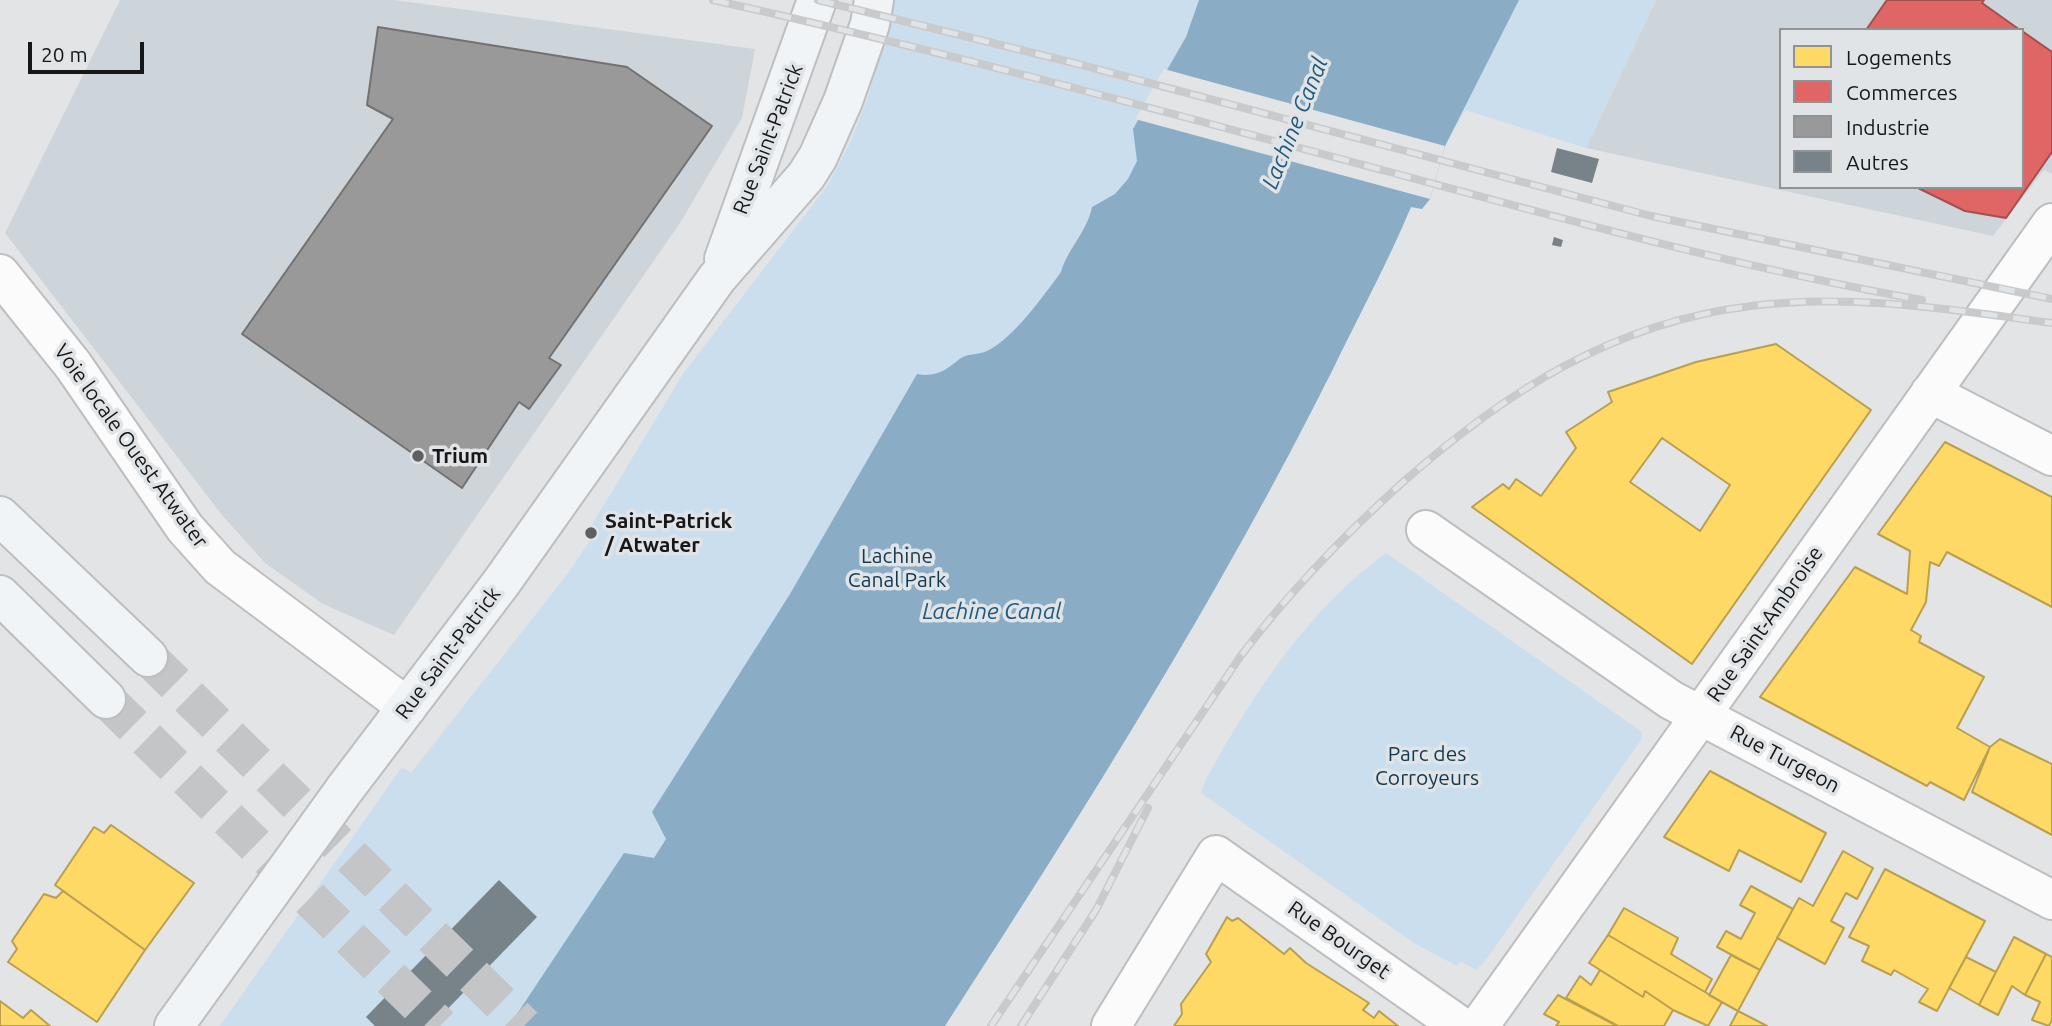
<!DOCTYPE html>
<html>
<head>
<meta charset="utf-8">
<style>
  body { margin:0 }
  #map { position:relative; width:2052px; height:1026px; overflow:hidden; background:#e2e4e6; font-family:Ubuntu,sans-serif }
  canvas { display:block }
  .legend { position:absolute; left:1779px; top:28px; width:245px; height:161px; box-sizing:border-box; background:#e1e4e7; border:2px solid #909294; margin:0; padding:9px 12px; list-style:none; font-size:21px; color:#161718 }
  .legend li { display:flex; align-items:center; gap:14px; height:35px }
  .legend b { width:35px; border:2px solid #909294 }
  .scale { position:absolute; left:28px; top:42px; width:116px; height:32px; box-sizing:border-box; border:4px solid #161718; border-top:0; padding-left:9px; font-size:21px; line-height:24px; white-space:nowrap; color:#161718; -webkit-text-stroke:5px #e1e4e7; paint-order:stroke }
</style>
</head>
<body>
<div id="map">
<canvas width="2052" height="1026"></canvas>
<ul class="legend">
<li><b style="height:19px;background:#ffd966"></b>Logements</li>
<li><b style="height:19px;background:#e06666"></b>Commerces</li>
<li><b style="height:19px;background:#999"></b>Industrie</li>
<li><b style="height:19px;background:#778389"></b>Autres</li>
</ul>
<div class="scale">20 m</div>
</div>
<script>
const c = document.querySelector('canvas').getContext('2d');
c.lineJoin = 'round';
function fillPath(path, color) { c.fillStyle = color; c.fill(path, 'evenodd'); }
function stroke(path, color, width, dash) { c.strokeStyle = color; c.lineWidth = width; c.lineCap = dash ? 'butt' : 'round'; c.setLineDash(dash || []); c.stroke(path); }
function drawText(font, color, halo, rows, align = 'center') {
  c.font = font + ' Ubuntu,sans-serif'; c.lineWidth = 7; c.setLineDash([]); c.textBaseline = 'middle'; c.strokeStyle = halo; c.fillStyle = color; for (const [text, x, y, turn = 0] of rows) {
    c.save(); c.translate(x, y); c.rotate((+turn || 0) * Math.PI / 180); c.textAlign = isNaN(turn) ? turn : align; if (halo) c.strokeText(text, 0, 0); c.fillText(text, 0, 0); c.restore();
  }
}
const built = new Path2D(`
  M120,0H394L755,49L742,118L680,223L394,635L323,604L265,563L222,515L5,233Z
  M1656,0H2052V174L2044,170L1993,236L1586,148ZM1781,30H2022V187H1781Z`);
const green = new Path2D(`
  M891,0H1656L1586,148L1465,110L1445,146L1430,199L1422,209L1411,207C1388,262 1359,315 1333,369C1219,597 1083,812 945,1026H220L402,767L411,773L569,572L595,533L590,528L683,374L828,185L851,141L869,94Z
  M1386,553L1642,732L1641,740L1485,961L1476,970L1461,961L1457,966L1414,943L1201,793L1206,779C1253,695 1307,610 1386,553Z`);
const water = new Path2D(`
  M1199,0H1519L1445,146L1430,199L1422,209L1411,207C1388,262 1359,315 1333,369C1219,597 1083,812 945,1026H509L624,853L654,858L666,839L652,812L790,594L917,374C937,378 947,369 961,358C969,353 979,355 987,351C1012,340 1045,294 1061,272C1068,248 1087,232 1092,207L1115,194L1128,179L1137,161L1133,129L1186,37Z`);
const pier = new Path2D(`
  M1164,69L1445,146L1430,199L1135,119Z`);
const homes = new Path2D(`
  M1776,344L1871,410L1692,664L1472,507L1503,484L1509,489L1516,479L1541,496L1576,448L1566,432L1612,402L1608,392L1696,362ZM1662,438L1730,485L1700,531L1630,482Z
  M1945,442L2052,497V607L1947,552L1939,566L1930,562L1926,602L1911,630L1921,636L1919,642L1984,677L1957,728L1990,747L1964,800L1930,782L1927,786L1760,697L1855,567L1907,594L1910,551L1878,534Z
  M2000,739L2052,764V835L1972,792L1990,747Z
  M1710,771L1826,833L1801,882L1739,850L1729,871L1664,837Z
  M111,825L194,883L145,950L55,885L94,827L104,833Z
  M1843,851L1873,868L1857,899L1846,893L1831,921L1844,928L1825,964L1777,938L1799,898L1813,906Z
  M1885,869L1985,921L1937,1011L1919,1002L1928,989L1894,970L1891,975L1862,961L1869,946L1849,937Z
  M1751,886L1793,909L1760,970L1717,947L1726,931L1741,939L1755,913L1740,905Z
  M63,891L145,950L97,1022L8,962L17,949L12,941L44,894L56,898Z
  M1624,908L1678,938L1671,954L1712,979L1705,992L1608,935Z
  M1227,917L1232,921L1238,918L1284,954L1290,948L1306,963L1369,1003L1363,1010L1374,1018L1379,1011L1398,1026H1174L1182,1014L1181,1004L1211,962L1206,954Z
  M1608,935L1722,1002L1708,1026L1673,1010L1645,991L1643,997L1589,963Z
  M2014,937L2046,954L2025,995L2012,986L1998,1015L1979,1005Z
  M2046,954L2052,957V1020L2049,1026L2032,1020L2040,1002L2025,995Z
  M1731,955L1760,970L1738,1011L1709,995Z
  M1966,957L1996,972L1979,1005L1949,988Z
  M1600,970L1643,997L1645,991L1673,1010L1664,1026H1618L1566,998L1580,976L1591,985Z
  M1558,995L1617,1026H1556L1559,1022L1544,1014Z
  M0,1001L23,1018L31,1010L50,1026H0Z
  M1738,1011L1767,1026H1730Z`);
const shops = new Path2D(`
  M1887,0H1984L1982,3L2020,30H1866Z
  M2022,31L2052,52V152L2006,218L1965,211L1916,187H2022Z`);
const industry = new Path2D(`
  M378,27L627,67L712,126L549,358L561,365L529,409L519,402L462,488L242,334L393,119L367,105Z`);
const building = new Path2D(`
  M1557,148L1599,159L1592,183L1551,172Z
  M1554,237L1563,240L1561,247L1552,245Z
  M499,880L537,917L431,1026H375L366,1017Z`);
const secondaryTunnel = new Path2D(`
  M148,657L524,1026
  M106,699L440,1026`);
const minor = new Path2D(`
  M1930,393L2052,456
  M1426,530L1671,700L2052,900
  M1111,1026L1216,855L1460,1026
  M1479,1026L2052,223`);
const tertiary = new Path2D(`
  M0,274L73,365L185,528L220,567L407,707`);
const secondary = new Path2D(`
  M724,259L817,0
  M0,516L148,657
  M0,595L106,699
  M174,1026L344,790L501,583L717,278L806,176L818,157L843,101L870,24L874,0`);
const rail = new Path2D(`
  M713,0C939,50 1162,111 1386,171C1563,219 1741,268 1922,300
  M818,0L1078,64L1651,216L2052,299
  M991,1026L1240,657C1289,592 1342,537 1402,483C1505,392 1612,323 1751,306C1850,293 1954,310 2052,323
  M1021,1026L1096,910L1148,808`);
const markers = [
  [418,456,7,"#5d5f60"],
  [591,533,7,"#5d5f60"]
];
const streetNames = [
  ["Rue Saint-Patrick",768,139,-69],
  ["Voie locale Ouest Atwater",131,446,54],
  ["Rue Saint-Ambroise",1765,624,-55],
  ["Rue Saint-Patrick",448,653,-53],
  ["Rue Turgeon",1785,759,28],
  ["Rue Bourget",1339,940,35]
];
const poiNames = [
  ["Trium",432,456],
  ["Saint-Patrick",605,521],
  ["/ Atwater",605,545]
];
const parkNames = [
  ["Lachine",897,556],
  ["Canal Park",897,580],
  ["Parc des",1427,754],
  ["Corroyeurs",1427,778]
];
const waterNames = [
  ["Lachine Canal",1295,123,-68],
  ["Lachine Canal",992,611]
];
fillPath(built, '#ced5da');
fillPath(green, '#cadeee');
fillPath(water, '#8aadc5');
fillPath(pier, '#e2e4e6');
fillPath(homes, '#ffd966');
stroke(homes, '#b99f4f', 2);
fillPath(shops, '#e06666');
stroke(shops, '#a34e4f', 2);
fillPath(industry, '#999');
stroke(industry, '#727272', 2);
fillPath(building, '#778389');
stroke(secondaryTunnel, '#c3c5c7', 38, [38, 19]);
stroke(minor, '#bdbec0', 42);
stroke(tertiary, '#bdbec0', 42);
stroke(secondary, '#bdbec0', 42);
stroke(minor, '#fbfbfb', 38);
stroke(tertiary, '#fbfbfb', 38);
stroke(secondary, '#f1f4f6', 38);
stroke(rail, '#c9cacb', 8);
stroke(rail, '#e1e4e7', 5, [16]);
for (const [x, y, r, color] of markers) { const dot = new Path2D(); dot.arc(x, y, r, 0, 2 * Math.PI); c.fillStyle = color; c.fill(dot); stroke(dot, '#e1e4e7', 2.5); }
drawText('21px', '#161718', '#e1e4e7', streetNames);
drawText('bold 21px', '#161718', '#e1e4e7', poiNames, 'left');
drawText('21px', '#103951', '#e1e4e7', parkNames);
drawText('italic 23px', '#1f597c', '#e1e4e7', waterNames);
</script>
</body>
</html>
